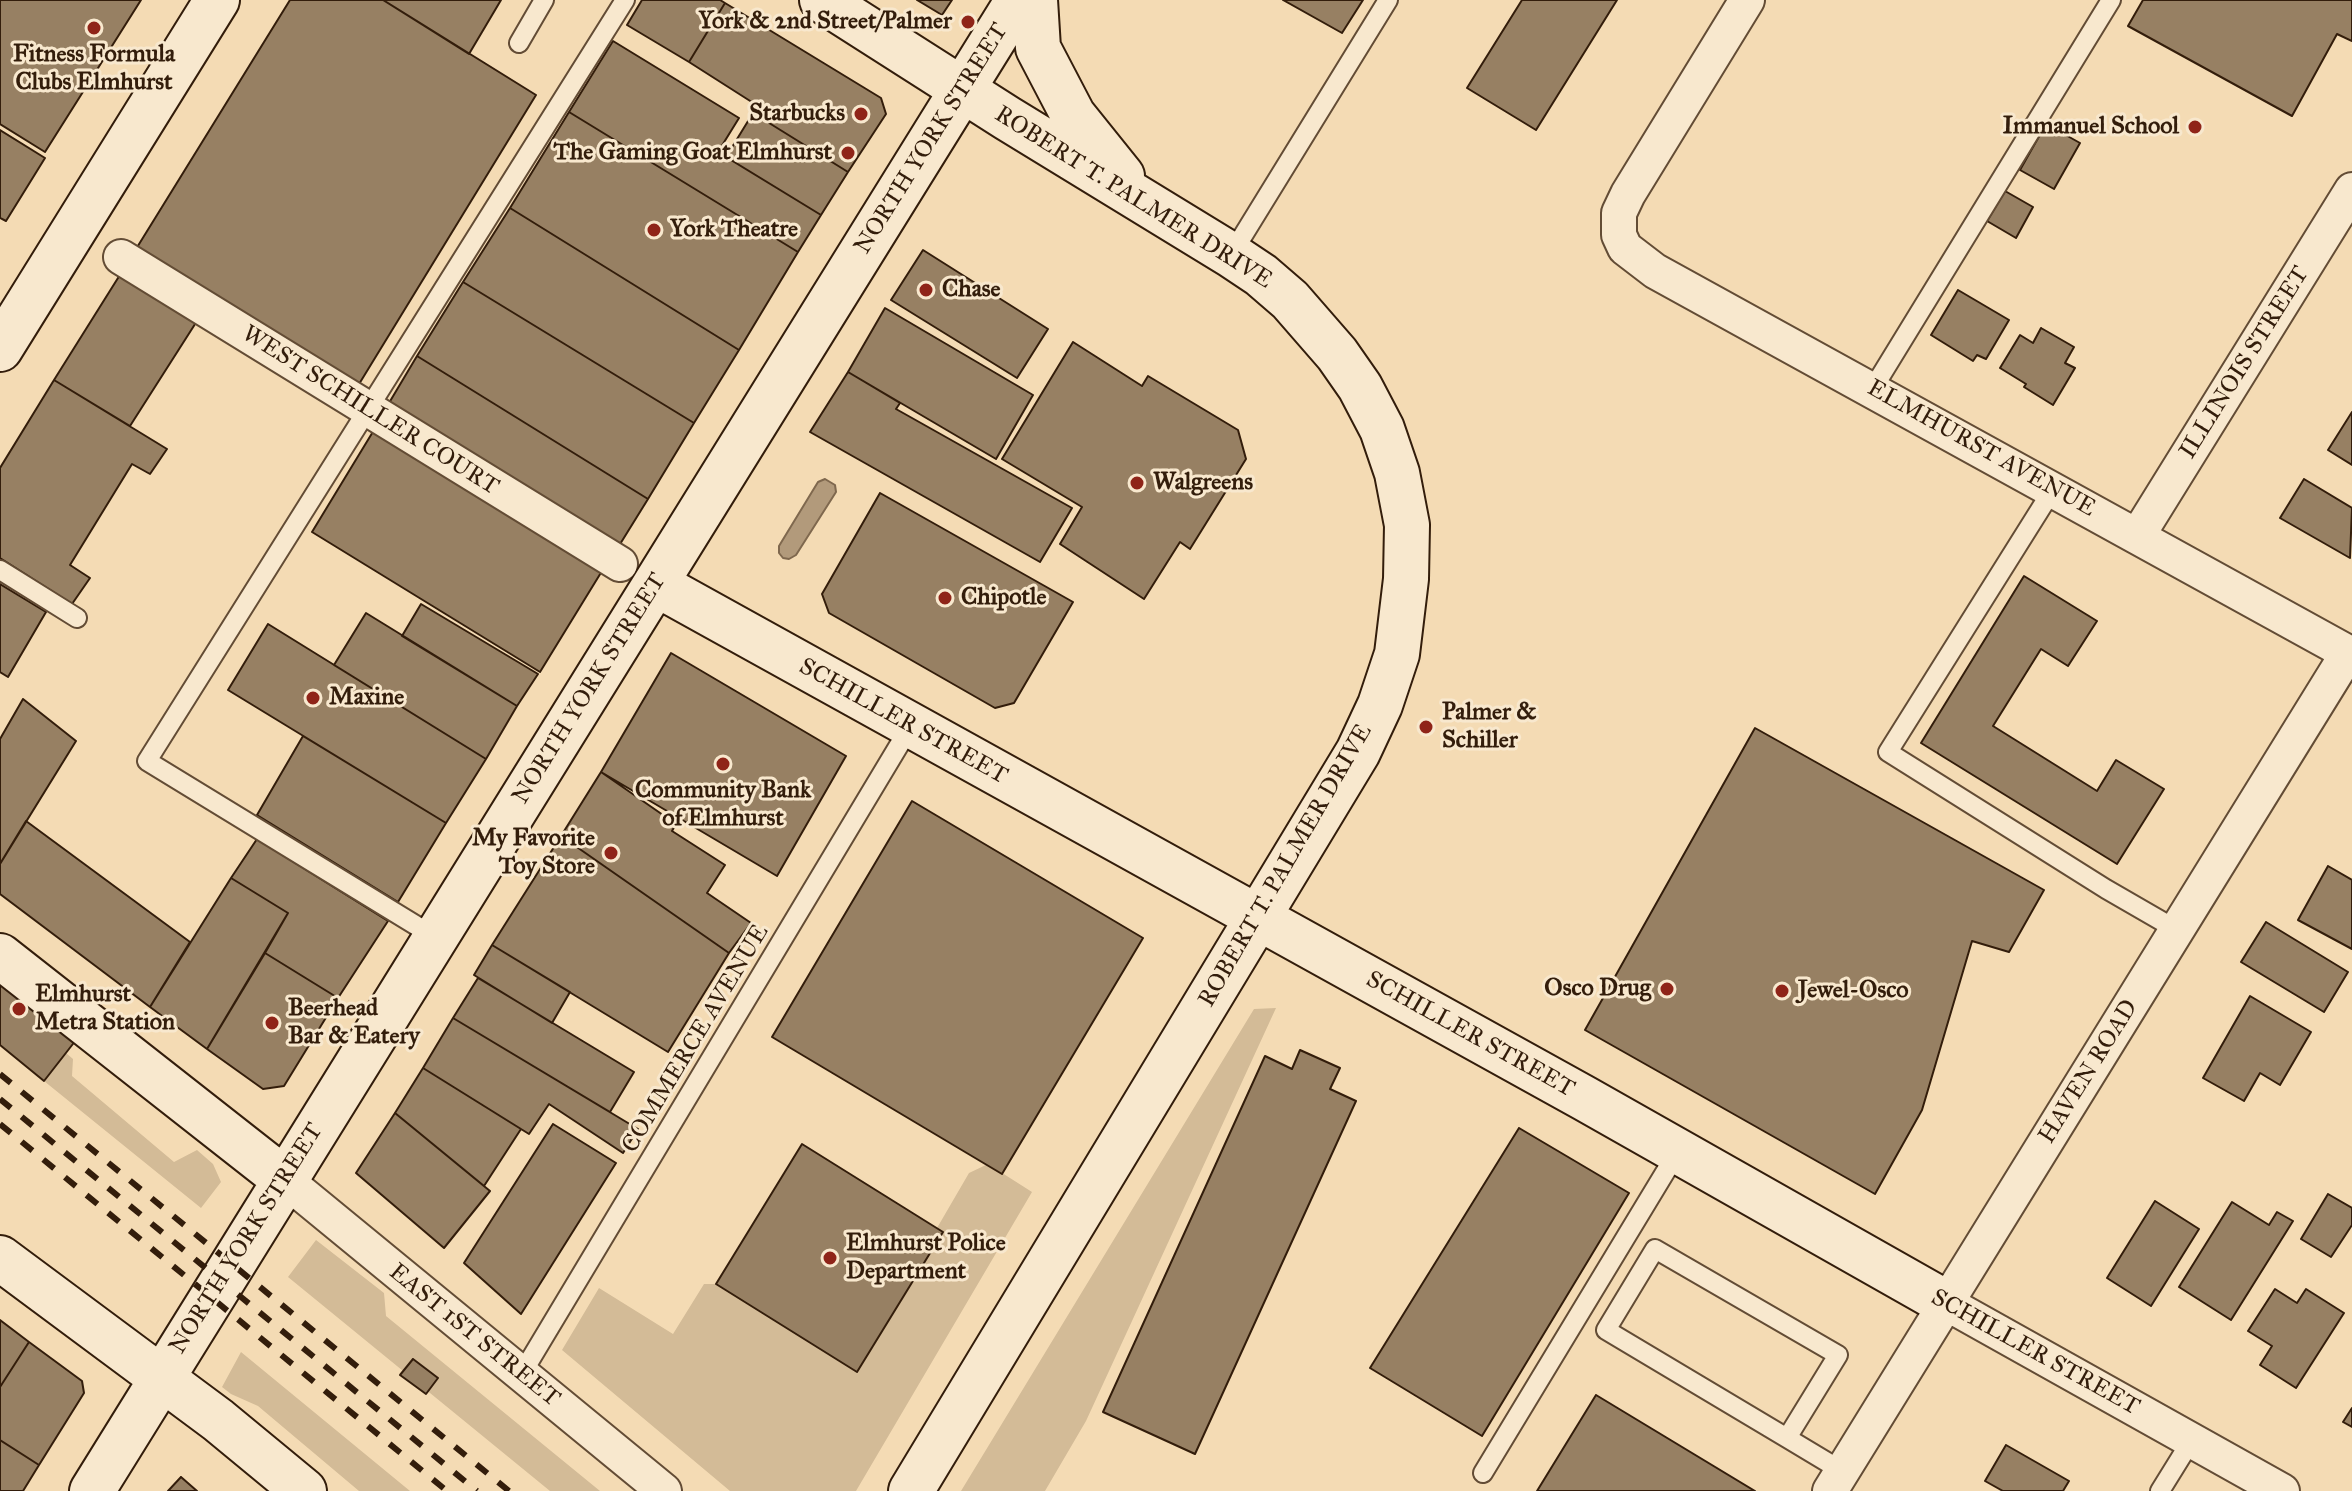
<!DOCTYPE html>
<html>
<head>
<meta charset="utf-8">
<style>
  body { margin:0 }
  canvas { display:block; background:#f4dbb4 }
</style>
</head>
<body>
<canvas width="2352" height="1491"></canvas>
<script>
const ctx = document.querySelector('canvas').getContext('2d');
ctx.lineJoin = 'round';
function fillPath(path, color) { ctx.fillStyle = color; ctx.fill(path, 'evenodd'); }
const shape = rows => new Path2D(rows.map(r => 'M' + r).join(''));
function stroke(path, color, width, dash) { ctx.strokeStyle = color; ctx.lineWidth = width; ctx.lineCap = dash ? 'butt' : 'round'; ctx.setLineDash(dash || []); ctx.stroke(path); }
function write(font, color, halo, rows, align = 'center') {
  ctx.font = font + ' "IM FELL Great Primer",serif'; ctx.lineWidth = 6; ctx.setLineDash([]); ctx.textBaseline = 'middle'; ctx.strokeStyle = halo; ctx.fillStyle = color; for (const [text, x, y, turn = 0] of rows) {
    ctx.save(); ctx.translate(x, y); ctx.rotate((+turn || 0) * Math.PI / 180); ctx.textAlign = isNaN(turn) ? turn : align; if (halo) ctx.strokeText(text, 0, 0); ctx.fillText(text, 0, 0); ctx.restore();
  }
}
const green = shape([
  [1276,1008,1086,1421,1045,1491,961,1491,1254,1009],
  [66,1053,73,1059,72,1076,174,1162,197,1150,213,1164,221,1182,201,1208,44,1081],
  [988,1164,1032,1192,856,1491,730,1491,562,1350,599,1288,673,1334,704,1284,716,1284,857,1372,943,1232,937,1228,969,1173],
  [316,1240,384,1293,386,1316,600,1491,550,1491,288,1277],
  [241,1352,410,1491,359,1491,258,1406,231,1394,222,1387]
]);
const water = shape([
  [825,479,835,485,836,492,796,555,789,559,783,558,779,553,779,546,818,482,825,479]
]);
const building = shape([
  [0,0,141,0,45,152,0,124,0,0],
  [290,0,383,0,536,95,356,389,136,249,290,0],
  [383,0,501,0,469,54,383,0],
  [642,0,720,0,725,3,689,62,627,25,642,0],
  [917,0,952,0,942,15,917,0],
  [1283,0,1363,0,1342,33,1283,0],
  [1522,0,1617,0,1536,130,1467,88,1522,0],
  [2143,0,2352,0,2352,41,2337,34,2292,116,2128,26,2143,0],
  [725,3,881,98,886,114,848,172,753,113,758,106,689,62,725,3],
  [613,41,739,118,718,152,821,215,798,252,569,112,613,41],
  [569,112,798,252,739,350,510,208,569,112],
  [753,113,848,172,821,215,726,157,753,113],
  [2046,124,2080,143,2054,189,2020,170,2046,124],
  [0,130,45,158,6,221,0,218,0,130],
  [2005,191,2033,207,2016,238,1987,221,2005,191],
  [510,208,739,350,694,423,463,282,510,208],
  [923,250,1048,329,1017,378,891,300,923,250],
  [123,270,197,321,130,426,54,380,123,270],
  [463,282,694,423,648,499,417,356,463,282],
  [1958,290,2009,320,1986,359,1977,355,1973,361,1931,335,1958,290],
  [885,308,1033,395,996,459,848,372,885,308],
  [2041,328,2074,347,2065,363,2075,368,2053,405,2024,387,2026,384,2000,368,2020,335,2033,343,2041,328],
  [1073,342,1142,386,1148,376,1238,430,1246,459,1190,549,1180,542,1144,599,1060,544,1082,507,1002,459,1073,342],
  [417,356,648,499,617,549,386,408,417,356],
  [848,372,900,403,896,409,1072,508,1040,562,810,432,848,372],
  [54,380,167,449,150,474,132,464,70,565,90,578,72,604,0,558,0,468,54,380],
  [2352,412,2352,465,2328,450,2352,412],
  [374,430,602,571,540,672,312,532,374,430],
  [2304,479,2352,508,2350,558,2280,518,2304,479],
  [880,493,1073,602,1014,703,995,708,829,613,822,594,880,493],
  [2024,576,2097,621,2068,666,2041,649,1993,726,2097,791,2116,760,2164,789,2117,864,1921,743,2024,576],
  [0,584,46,612,8,677,0,672,0,584],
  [421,604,538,674,517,706,402,636,421,604],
  [366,613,517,706,486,759,334,665,366,613],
  [268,624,486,759,446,823,228,690,268,624],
  [671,653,846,756,777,876,601,772,671,653],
  [23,699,76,741,0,864,0,739,23,699],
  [1755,728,2044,890,2009,952,1972,941,1922,1110,1875,1194,1585,1030,1755,728],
  [303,736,446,823,398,902,257,815,303,736],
  [601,772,676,824,672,831,725,865,707,893,751,923,729,953,561,836,601,772],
  [912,801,1143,938,1002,1174,772,1037,912,801],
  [26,821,190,942,150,1007,0,894,0,864,26,821],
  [561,836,729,953,668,1052,492,945,561,836],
  [257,839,388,921,338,998,265,953,288,913,231,878,257,839],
  [2328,866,2352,880,2352,949,2298,920,2328,866],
  [231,878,288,913,207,1049,150,1007,231,878],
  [2266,922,2348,972,2324,1012,2241,962,2266,922],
  [492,945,570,992,552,1023,474,975,492,945],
  [265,953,338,998,284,1086,263,1089,207,1049,265,953],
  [0,978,76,1040,44,1081,0,1045,0,978],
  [478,978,634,1072,610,1112,453,1018,478,978],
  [2250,996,2311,1032,2280,1085,2260,1073,2244,1101,2203,1078,2250,996],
  [453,1018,638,1129,623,1153,549,1104,529,1134,423,1068,453,1018],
  [1300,1050,1340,1068,1330,1089,1356,1101,1195,1454,1103,1412,1265,1056,1292,1069,1300,1050],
  [423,1068,521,1129,484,1186,395,1113,423,1068],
  [395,1113,490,1191,444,1248,356,1173,395,1113],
  [553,1124,616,1163,521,1314,464,1263,553,1124],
  [1519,1128,1629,1193,1482,1436,1370,1368,1519,1128],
  [802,1144,943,1232,857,1372,716,1284,802,1144],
  [2328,1194,2352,1208,2352,1225,2331,1257,2301,1239,2328,1194],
  [2155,1201,2199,1229,2151,1306,2107,1278,2155,1201],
  [2232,1202,2269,1225,2277,1212,2293,1221,2231,1320,2179,1287,2232,1202],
  [2275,1289,2297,1303,2306,1289,2344,1313,2296,1388,2260,1365,2272,1346,2248,1331,2275,1289],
  [0,1320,29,1342,0,1387,0,1320],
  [29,1342,82,1381,84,1393,39,1465,0,1440,0,1387,29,1342],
  [413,1359,438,1378,426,1394,400,1375,413,1359],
  [1596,1395,1755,1491,1537,1491,1596,1395],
  [2352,1408,2352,1427,2343,1422,2352,1408],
  [0,1440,39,1465,23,1491,0,1491,0,1440],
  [2006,1445,2069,1481,2063,1491,2003,1491,1985,1481,2006,1445],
  [181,1477,197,1491,168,1491,181,1477]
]);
const lane = shape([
  [519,43,544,0],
  [1231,255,1388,0],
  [1872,390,2111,0],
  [2053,489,1888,752,2106,889,2177,930],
  [0,570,77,618],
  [435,937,147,761,625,0],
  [521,1375,910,727],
  [1787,1438,1838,1355,1655,1249,1606,1330,1787,1438,1842,1471],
  [1483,1473,1678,1151],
  [2160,1491,2191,1441]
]);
const street = shape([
  [1747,0,1628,194,1619,213,1619,235,1625,248,1655,271,2352,655],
  [121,257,620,564],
  [2138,535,2352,190],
  [284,1179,664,1491],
  [1946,1303,2282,1491],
  [1830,1491,2348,653]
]);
const secondary = shape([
  [822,0,1007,118,1231,255,1261,275,1290,300,1337,354,1360,387,1382,429,1397,473,1407,525,1406,579,1397,654,1380,705,1358,752,911,1491],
  [1035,0,1038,48,1073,115,1122,176],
  [0,349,217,0],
  [656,584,1584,1098,1946,1303],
  [0,956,284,1179],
  [0,1258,218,1420,304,1491],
  [92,1491,1018,0]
]);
const rail = shape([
  [0,1074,509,1491],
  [0,1099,477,1491],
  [0,1124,447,1491]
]);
const markers = [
  [968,22,8,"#8f2418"],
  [94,28,8,"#8f2418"],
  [861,114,8,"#8f2418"],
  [2195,127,8,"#8f2418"],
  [848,153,8,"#8f2418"],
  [654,230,8,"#8f2418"],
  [926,290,8,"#8f2418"],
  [1137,483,8,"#8f2418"],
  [945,598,8,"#8f2418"],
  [313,698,8,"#8f2418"],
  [1426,727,8,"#8f2418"],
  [723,764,8,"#8f2418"],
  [611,853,8,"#8f2418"],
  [1667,989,8,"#8f2418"],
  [1782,991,8,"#8f2418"],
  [19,1009,8,"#8f2418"],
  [272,1023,8,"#8f2418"],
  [830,1258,8,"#8f2418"]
];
const poiNames = [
  ["York & 2nd Street/Palmer",952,22,"right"],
  ["Fitness Formula",94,55,"center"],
  ["Clubs Elmhurst",94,83,"center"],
  ["Starbucks",845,114,"right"],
  ["Immanuel School",2179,127,"right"],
  ["The Gaming Goat Elmhurst",832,153,"right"],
  ["York Theatre",670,230],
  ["Chase",942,290],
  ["Walgreens",1153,483],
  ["Chipotle",961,598],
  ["Maxine",329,698],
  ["Palmer &",1442,713],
  ["Schiller",1442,741],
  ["Community Bank",723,791,"center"],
  ["of Elmhurst",723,819,"center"],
  ["My Favorite",595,839,"right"],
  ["Toy Store",595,867,"right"],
  ["Osco Drug",1651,989,"right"],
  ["Jewel-Osco",1798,991],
  ["Elmhurst",35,995],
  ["Metra Station",35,1023],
  ["Beerhead",288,1009],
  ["Bar & Eatery",288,1037],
  ["Elmhurst Police",846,1244],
  ["Department",846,1272]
];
const streetNames = [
  ["NORTH YORK STREET",932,139,-58],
  ["ROBERT T. PALMER DRIVE",1133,198,32],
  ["ILLINOIS STREET",2245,363,-58],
  ["WEST SCHILLER COURT",370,411,32],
  ["ELMHURST AVENUE",1981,449,29],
  ["NORTH YORK STREET",590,689,-58],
  ["SCHILLER STREET",903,722,29],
  ["ROBERT T. PALMER DRIVE",1286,866,-60],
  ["SCHILLER STREET",1470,1035,29],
  ["COMMERCE AVENUE",696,1039,-59],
  ["HAVEN ROAD",2089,1072,-58],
  ["NORTH YORK STREET",247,1239,-58],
  ["EAST 1ST STREET",474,1336,39],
  ["SCHILLER STREET",2035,1353,29]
];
fillPath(green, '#d3bb97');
fillPath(water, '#b29a7b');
stroke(water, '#7f684e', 2);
fillPath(building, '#978063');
stroke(building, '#331d0b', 2);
stroke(lane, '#634c35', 22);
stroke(street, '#634c35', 38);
stroke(secondary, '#331d0b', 48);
stroke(lane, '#f8e8ce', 18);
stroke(street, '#f8e8ce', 34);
stroke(secondary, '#f8e8ce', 44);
stroke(rail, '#331d0b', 6, [14, 14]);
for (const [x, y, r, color] of markers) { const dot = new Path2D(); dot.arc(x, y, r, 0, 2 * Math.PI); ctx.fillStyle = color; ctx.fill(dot); stroke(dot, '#f8e8ce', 3); }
write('bold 24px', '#331d0b', '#f8e8ce', poiNames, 'left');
write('24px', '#331d0b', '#f8e8ce', streetNames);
</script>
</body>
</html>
